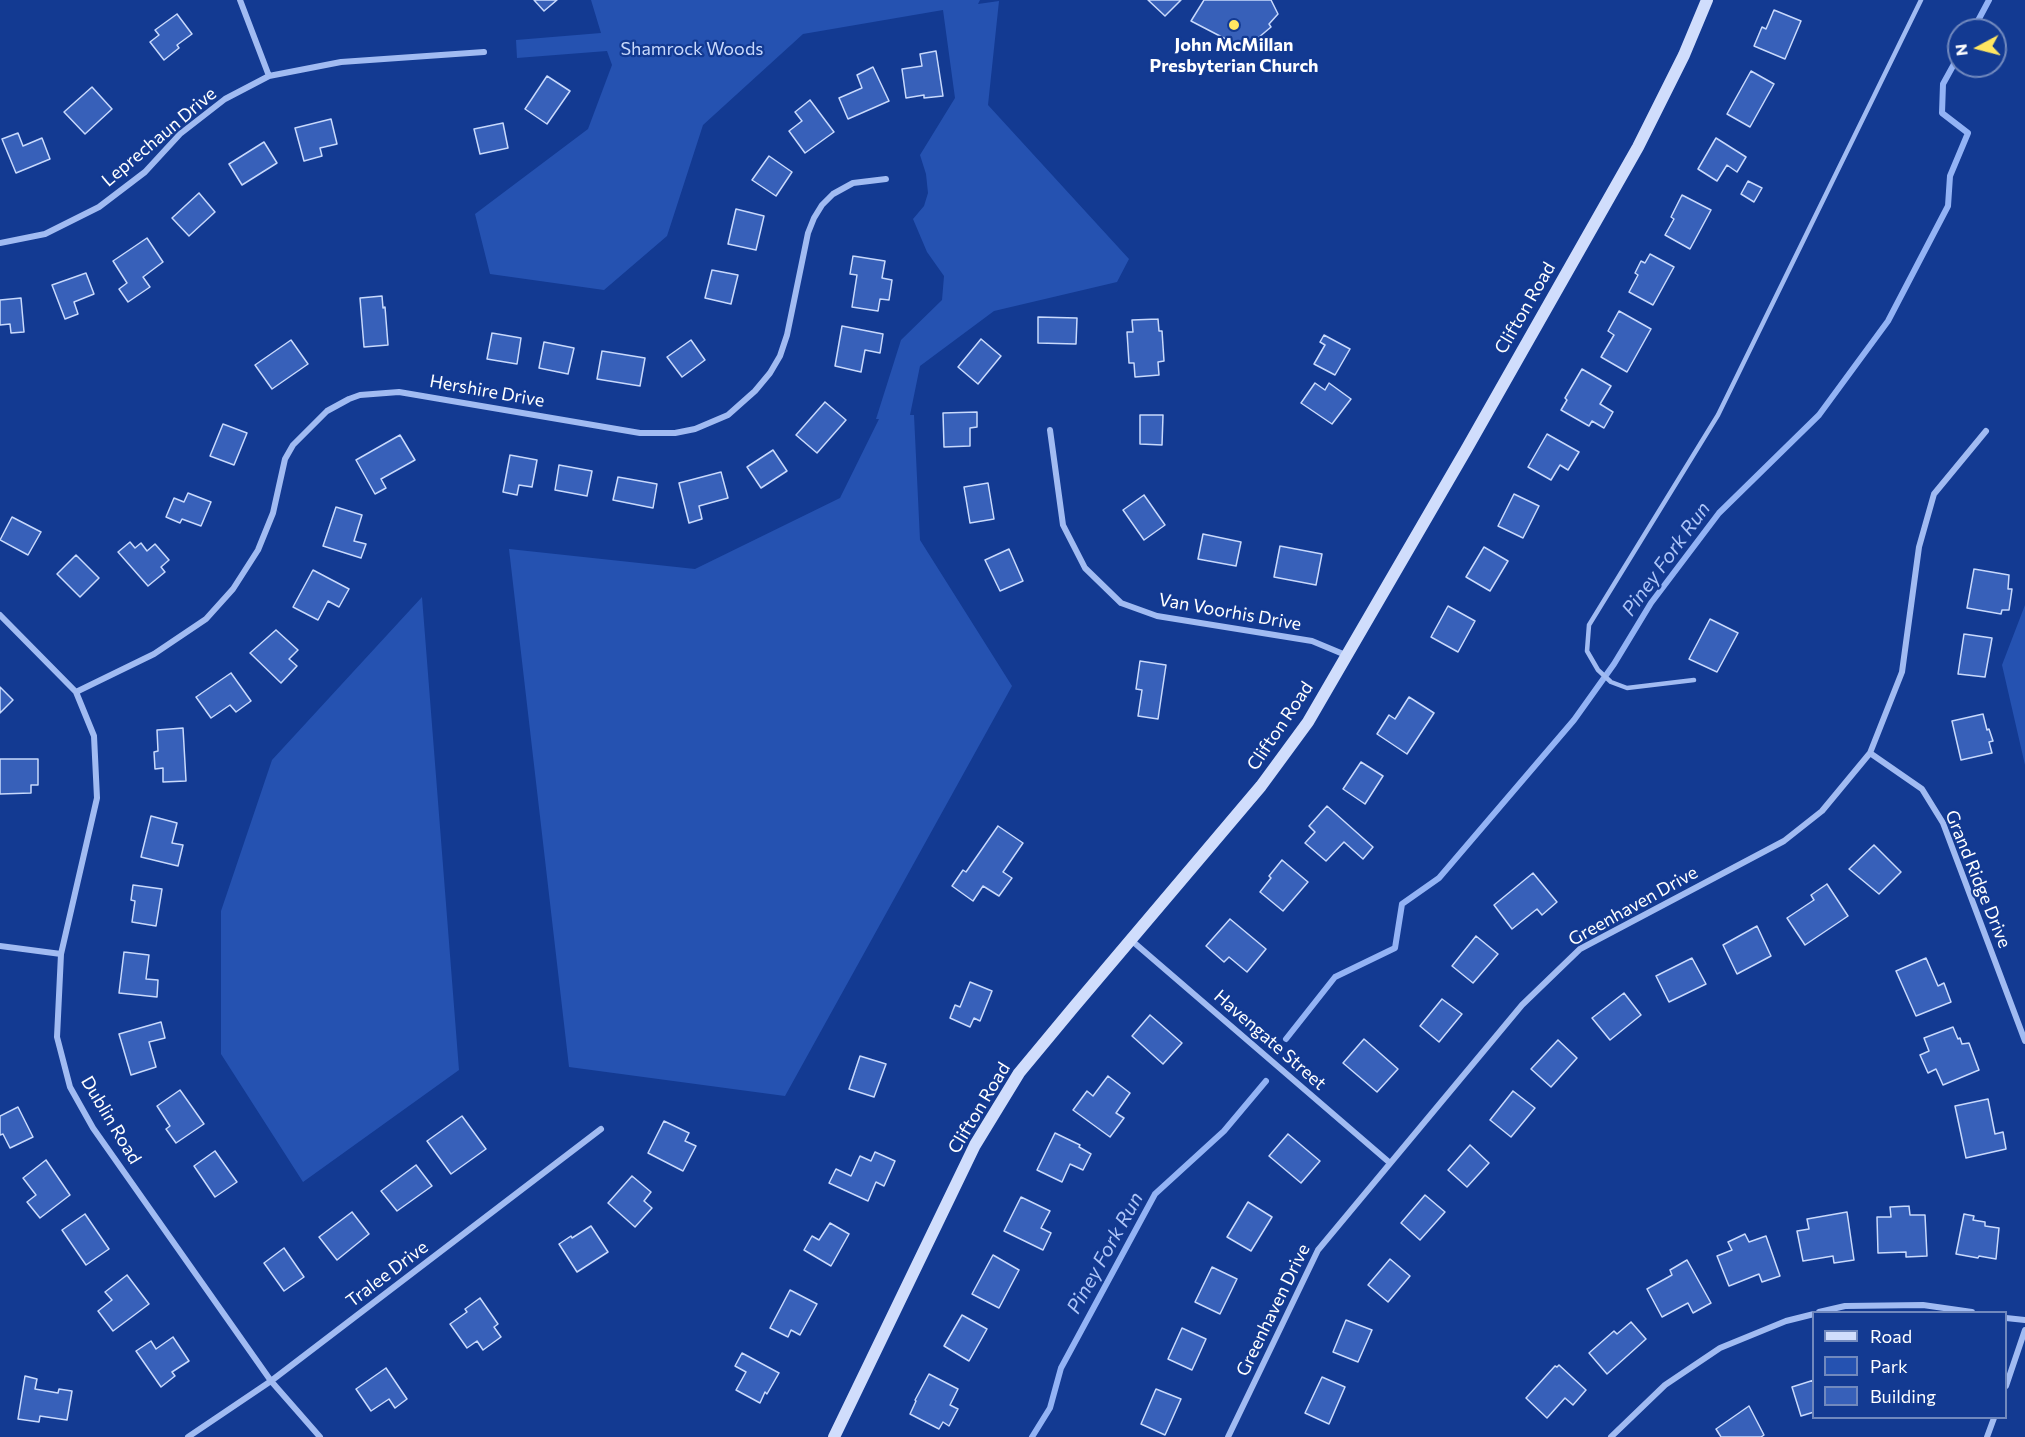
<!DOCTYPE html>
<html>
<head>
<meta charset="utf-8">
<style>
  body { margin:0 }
  #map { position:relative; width:2025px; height:1437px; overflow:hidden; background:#133a92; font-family:Commissioner,sans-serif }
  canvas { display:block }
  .legend { position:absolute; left:1812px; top:1311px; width:195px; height:108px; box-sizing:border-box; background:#133a92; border:2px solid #7189be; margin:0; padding:8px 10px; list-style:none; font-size:18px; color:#fff }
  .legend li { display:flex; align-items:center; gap:12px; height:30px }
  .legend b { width:30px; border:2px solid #7189be }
  .north { position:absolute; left:1947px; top:18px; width:60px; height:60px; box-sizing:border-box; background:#133a92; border:2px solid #7189be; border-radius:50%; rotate:263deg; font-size:16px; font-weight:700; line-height:24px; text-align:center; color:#fff }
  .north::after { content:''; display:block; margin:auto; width:21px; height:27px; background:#ffe661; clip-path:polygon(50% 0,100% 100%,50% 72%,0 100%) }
</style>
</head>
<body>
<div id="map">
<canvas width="2025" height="1437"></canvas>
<ul class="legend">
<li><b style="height:8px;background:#d0ddfc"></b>Road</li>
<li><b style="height:16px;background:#2552b1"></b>Park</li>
<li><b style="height:16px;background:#3760b9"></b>Building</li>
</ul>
<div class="north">N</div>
</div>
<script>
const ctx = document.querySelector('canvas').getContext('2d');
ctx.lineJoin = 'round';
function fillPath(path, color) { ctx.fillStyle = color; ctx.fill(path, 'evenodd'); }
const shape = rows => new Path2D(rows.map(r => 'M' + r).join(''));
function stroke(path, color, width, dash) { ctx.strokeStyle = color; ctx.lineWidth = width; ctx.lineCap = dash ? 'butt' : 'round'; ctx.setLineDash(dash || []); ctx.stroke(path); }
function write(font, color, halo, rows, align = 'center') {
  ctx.font = font + ' Commissioner,sans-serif'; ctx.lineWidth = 4.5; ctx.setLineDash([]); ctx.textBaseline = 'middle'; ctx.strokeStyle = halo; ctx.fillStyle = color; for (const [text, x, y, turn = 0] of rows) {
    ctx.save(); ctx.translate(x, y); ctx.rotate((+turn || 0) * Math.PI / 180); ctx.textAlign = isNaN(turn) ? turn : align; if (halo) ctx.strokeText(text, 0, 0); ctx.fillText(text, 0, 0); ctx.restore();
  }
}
const green = shape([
  [591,0,980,0,978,4,999,1,988,105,1129,259,1117,282,994,311,920,366,910,415,914,415,920,540,1012,686,785,1096,569,1067,509,549,695,569,840,498,879,419,876,419,901,340,942,300,944,276,927,252,913,219,924,206,928,193,926,174,920,155,955,98,943,10,803,34,703,125,667,236,604,290,490,274,475,214,588,129,612,65,607,51,517,58,516,40,601,33],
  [422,597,459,1070,303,1182,221,1054,221,911,272,760],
  [2025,605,2025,765,2002,665]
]);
const stream = shape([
  [1973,30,1989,0],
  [1286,1039,1335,977,1395,948,1402,904,1439,878,1574,720,1614,664,1651,603,1719,513,1819,415,1888,321,1948,206,1950,176,1968,133,1942,113,1943,84,1959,55],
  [1032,1437,1050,1408,1061,1368,1155,1194,1224,1131,1266,1081]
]);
const building = shape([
  [534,0,557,0,544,11,534,0],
  [1148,0,1181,0,1165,16,1148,0],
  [1204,0,1271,0,1278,14,1269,24,1271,27,1245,49,1191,21,1204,0],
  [1774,10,1801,21,1785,59,1754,46,1762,27,1766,29,1774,10],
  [177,14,192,34,177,45,179,48,164,60,150,42,159,35,155,30,177,14],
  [936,51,943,96,924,98,924,95,906,98,902,69,922,66,920,54,936,51],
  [873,67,889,101,848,119,839,98,862,88,857,75,873,67],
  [1751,71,1774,84,1750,127,1727,114,1751,71],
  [547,76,570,91,547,124,525,109,547,76],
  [92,87,112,109,85,134,64,112,92,87],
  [810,100,834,132,805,153,789,131,802,121,795,112,810,100],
  [331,119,337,144,320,148,322,156,304,161,295,128,331,119],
  [503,123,508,148,480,154,474,129,503,123],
  [18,133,23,146,42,138,50,159,16,173,2,139,18,133],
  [1716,138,1746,157,1737,172,1727,165,1717,181,1698,169,1716,138],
  [264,142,277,163,242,185,229,164,264,142],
  [769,156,792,172,776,196,752,180,769,156],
  [1748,181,1762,188,1754,202,1741,194,1748,181],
  [199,193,215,212,189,236,172,218,199,193],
  [1682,195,1711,210,1690,249,1665,235,1674,219,1671,217,1682,195],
  [736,209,764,216,756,250,728,244,736,209],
  [147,238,163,262,143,277,150,287,128,302,119,289,127,283,113,261,147,238],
  [1650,254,1674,267,1653,305,1629,292,1638,275,1635,273,1641,261,1645,263,1650,254],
  [853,256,885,261,882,278,892,280,889,300,880,299,878,311,852,307,857,275,850,274,853,256],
  [712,270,738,275,731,304,705,298,712,270],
  [86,273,94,294,74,302,78,314,65,319,52,285,86,273],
  [382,296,383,308,385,307,388,345,364,347,360,298,382,296],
  [21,298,24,332,11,333,10,324,0,325,0,300,21,298],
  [1619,311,1651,329,1627,372,1601,357,1614,335,1608,331,1619,311],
  [1038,317,1077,318,1076,344,1038,343,1038,317],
  [1158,319,1159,331,1162,331,1164,361,1158,362,1159,375,1135,377,1134,363,1129,363,1127,332,1133,332,1132,320,1158,319],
  [842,326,883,334,880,353,865,350,861,372,835,366,842,326],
  [492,333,521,338,517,364,487,359,492,333],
  [1324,335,1350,349,1335,375,1314,364,1325,345,1320,342,1324,335],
  [981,339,1001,356,978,384,958,367,981,339],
  [291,340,308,364,272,389,255,365,291,340],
  [691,340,705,360,682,377,667,357,691,340],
  [544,342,574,348,568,374,539,368,544,342],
  [602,351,645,358,640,386,597,379,602,351],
  [1582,369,1611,386,1600,404,1613,412,1604,428,1592,421,1589,426,1561,410,1567,400,1565,398,1582,369],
  [1315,383,1325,390,1329,383,1351,399,1332,424,1301,403,1315,383],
  [825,402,846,420,817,453,796,435,825,402],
  [977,412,977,427,970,428,970,446,944,447,943,413,977,412],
  [1140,415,1163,415,1162,445,1140,444,1140,415],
  [223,424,247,433,234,465,210,456,223,424],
  [1547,434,1579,452,1568,470,1560,465,1551,480,1528,467,1547,434],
  [400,435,415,460,381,479,386,488,375,494,356,460,400,435],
  [773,450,787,471,761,488,747,467,773,450],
  [510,455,537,460,532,487,519,485,517,495,503,492,510,455],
  [559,465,592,471,587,496,555,490,559,465],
  [721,472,728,498,699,506,702,519,689,523,679,483,721,472],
  [618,477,657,484,653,508,613,500,618,477],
  [988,483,994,519,970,523,964,487,988,483],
  [188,493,211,502,201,526,182,519,180,523,166,517,174,498,184,502,188,493],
  [1514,494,1539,506,1523,538,1498,526,1514,494],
  [1144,495,1165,525,1144,540,1123,510,1144,495],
  [336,507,362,515,354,541,366,544,361,558,323,546,336,507],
  [12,517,41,532,28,555,0,540,12,517],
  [1203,534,1241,542,1236,566,1198,559,1203,534],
  [130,542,135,548,141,543,147,551,155,544,169,560,161,567,165,572,148,586,118,552,130,542],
  [1280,546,1322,554,1316,585,1274,577,1280,546],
  [1484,547,1508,561,1490,591,1466,577,1484,547],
  [1009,549,1023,581,1000,591,985,560,1009,549],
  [76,555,99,578,80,597,57,574,76,555],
  [1974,569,2009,575,2008,589,2012,589,2009,610,2002,610,2001,614,1967,608,1974,569],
  [313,570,349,589,339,607,328,601,318,620,293,607,313,570],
  [1448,606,1475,621,1458,652,1431,637,1448,606],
  [1710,619,1738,633,1717,672,1689,659,1710,619],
  [276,630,298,650,289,659,297,666,281,683,250,653,276,630],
  [1964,634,1992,638,1985,677,1958,674,1964,634],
  [1140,661,1166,665,1158,719,1138,716,1142,690,1136,689,1140,661],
  [231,673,251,701,236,712,230,705,211,718,196,697,231,673],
  [0,687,13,700,0,713,0,687],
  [1409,697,1434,713,1407,754,1377,734,1389,715,1395,719,1409,697],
  [1983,714,1987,730,1989,729,1993,741,1989,742,1992,753,1961,760,1952,721,1983,714],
  [183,728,186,781,163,782,163,768,155,769,154,752,158,751,157,730,183,728],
  [0,759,38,759,38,785,31,785,31,793,0,794,0,759],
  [1361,762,1383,776,1365,804,1343,789,1361,762],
  [1327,806,1373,847,1363,859,1344,842,1326,861,1305,843,1315,832,1309,826,1327,806],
  [151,816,177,823,172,843,183,845,178,866,141,857,151,816],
  [998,826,1023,843,1003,872,1012,878,999,896,983,886,973,901,952,886,963,870,966,872,998,826],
  [1874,845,1901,872,1879,894,1849,869,1874,845],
  [1282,860,1308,882,1283,911,1260,892,1271,878,1269,876,1282,860],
  [1533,873,1557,902,1542,915,1537,909,1512,929,1494,905,1533,873],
  [1827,884,1848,916,1805,945,1787,918,1814,900,1811,895,1827,884],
  [133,885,162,889,156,926,132,922,135,901,131,900,133,885],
  [1230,919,1266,949,1247,972,1229,957,1224,962,1206,946,1230,919],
  [1757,926,1771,956,1737,974,1723,945,1757,926],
  [1476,936,1498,954,1473,983,1452,966,1476,936],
  [124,952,149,955,146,979,158,980,157,997,119,993,124,952],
  [1692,958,1706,984,1669,1002,1656,976,1692,958],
  [1926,958,1938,986,1944,983,1951,1002,1916,1016,1896,971,1926,958],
  [970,982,992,991,980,1021,974,1018,970,1027,950,1018,955,1005,960,1007,970,982],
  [1624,993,1641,1015,1610,1040,1592,1018,1624,993],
  [1442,999,1462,1014,1439,1042,1420,1026,1442,999],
  [1150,1015,1182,1043,1163,1064,1132,1036,1150,1015],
  [161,1022,165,1038,149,1042,156,1067,131,1075,119,1034,161,1022],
  [1953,1027,1958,1039,1960,1038,1962,1044,1969,1043,1979,1070,1943,1085,1936,1069,1928,1073,1920,1055,1929,1051,1924,1038,1953,1027],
  [1364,1039,1398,1069,1377,1092,1343,1063,1364,1039],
  [1558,1040,1577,1058,1551,1087,1531,1069,1558,1040],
  [860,1056,886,1064,874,1097,849,1089,860,1056],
  [1108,1076,1130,1093,1116,1113,1124,1118,1110,1137,1073,1110,1087,1091,1093,1096,1108,1076],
  [180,1090,204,1124,176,1143,166,1129,170,1126,157,1106,180,1090],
  [1513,1091,1535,1108,1511,1137,1490,1120,1513,1091],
  [1988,1099,1995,1134,2003,1132,2006,1149,1966,1158,1955,1106,1988,1099],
  [18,1107,33,1137,10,1148,3,1134,0,1135,0,1116,18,1107],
  [462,1116,486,1149,451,1174,427,1141,462,1116],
  [664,1121,689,1133,685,1141,696,1146,683,1171,648,1153,664,1121],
  [1055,1133,1080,1145,1079,1147,1091,1154,1083,1170,1070,1164,1062,1182,1037,1170,1055,1133],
  [1288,1134,1320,1161,1301,1183,1269,1156,1288,1134],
  [1470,1145,1489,1163,1467,1187,1448,1170,1470,1145],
  [215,1151,237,1182,215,1197,194,1166,215,1151],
  [875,1152,895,1161,884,1186,876,1182,868,1201,829,1183,836,1169,851,1176,860,1156,871,1161,875,1152],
  [46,1160,70,1195,40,1218,27,1202,36,1195,23,1178,46,1160],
  [416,1165,432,1186,397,1211,381,1191,416,1165],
  [632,1176,651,1192,644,1201,652,1208,635,1227,608,1203,632,1176],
  [1425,1195,1445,1212,1420,1240,1401,1223,1425,1195],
  [1021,1197,1050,1211,1041,1228,1051,1233,1043,1250,1004,1231,1021,1197],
  [1248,1202,1272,1217,1251,1251,1227,1237,1248,1202],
  [1909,1206,1910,1215,1925,1215,1927,1256,1906,1257,1906,1252,1878,1253,1877,1217,1891,1217,1890,1207,1909,1206],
  [352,1212,369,1234,337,1260,319,1237,352,1212],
  [1847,1212,1854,1260,1834,1263,1833,1256,1803,1261,1797,1231,1809,1229,1807,1219,1847,1212],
  [85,1214,109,1249,86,1265,62,1230,85,1214],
  [1964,1214,1974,1216,1973,1220,1985,1222,1985,1226,1999,1228,1996,1259,1979,1256,1978,1258,1956,1254,1964,1214],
  [830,1223,849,1234,831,1266,804,1250,812,1236,819,1240,830,1223],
  [591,1226,608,1252,577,1272,559,1244,571,1236,572,1238,591,1226],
  [1745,1234,1749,1242,1766,1236,1780,1276,1762,1282,1759,1274,1729,1286,1717,1256,1732,1250,1728,1242,1745,1234],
  [284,1248,304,1277,284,1291,264,1263,284,1248],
  [993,1255,1019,1270,999,1308,972,1294,993,1255],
  [1390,1259,1410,1276,1388,1302,1368,1285,1390,1259],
  [1687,1260,1711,1303,1693,1313,1688,1303,1662,1317,1647,1289,1672,1275,1670,1270,1687,1260],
  [1212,1267,1237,1279,1220,1314,1195,1302,1212,1267],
  [127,1275,149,1304,113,1331,98,1311,112,1300,105,1292,127,1275],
  [790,1290,817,1304,800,1335,791,1330,788,1337,770,1328,790,1290],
  [480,1298,498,1324,494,1327,501,1337,483,1350,477,1341,467,1348,450,1324,467,1312,465,1309,480,1298],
  [962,1315,987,1329,969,1361,944,1346,962,1315],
  [1346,1320,1372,1330,1358,1362,1333,1352,1346,1320],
  [1631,1322,1646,1339,1607,1374,1589,1353,1614,1331,1617,1334,1631,1322],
  [1182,1328,1206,1339,1192,1370,1168,1359,1182,1328],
  [173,1337,189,1361,172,1372,175,1376,161,1387,136,1351,151,1341,156,1349,173,1337],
  [742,1353,779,1373,767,1394,765,1392,760,1403,736,1390,746,1372,735,1366,742,1353],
  [1559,1365,1586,1390,1573,1405,1565,1398,1547,1418,1526,1398,1555,1366,1557,1367,1559,1365],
  [386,1368,407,1399,395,1408,389,1399,371,1411,356,1389,386,1368],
  [929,1374,958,1389,950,1405,958,1409,949,1426,943,1422,939,1429,910,1414,916,1401,915,1400,929,1374],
  [25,1376,37,1379,35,1389,58,1393,59,1389,72,1391,67,1420,40,1416,39,1422,18,1419,25,1376],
  [1322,1377,1345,1387,1329,1424,1305,1413,1322,1377],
  [1814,1380,1814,1412,1801,1416,1792,1387,1814,1380],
  [1156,1389,1181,1399,1165,1435,1141,1424,1156,1389],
  [1749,1406,1764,1435,1761,1437,1721,1437,1716,1429,1749,1406]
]);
const lane = shape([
  [1694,680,1627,688,1611,682,1598,670,1587,651,1589,625,1718,415,1921,0]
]);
const street = shape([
  [240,0,269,76],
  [0,243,45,234,99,207,145,172,180,134,225,99,269,76,341,62,484,52],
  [1050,430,1063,525,1085,568,1121,603,1157,616,1312,641,1348,656],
  [0,615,76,692,94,736,97,798,61,954,57,1037,70,1087,93,1128,271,1381,320,1437],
  [76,692,154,654,206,619,233,589,258,550,273,513,285,459,293,445,327,411,349,399,360,395,399,392,640,433,675,433,695,429,728,415,755,391,770,373,780,356,787,335,808,233,814,218,822,205,833,194,853,183,886,179],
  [1870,753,1922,789,1943,823,2025,1041],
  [1131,940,1390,1163],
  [0,946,61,954],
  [1819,1312,1845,1306,1923,1305,1972,1312],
  [2006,1318,2025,1320],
  [2006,1386,2025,1330],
  [188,1437,271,1381,601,1129],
  [1228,1437,1318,1250,1522,1005,1580,949,1784,841,1822,811,1870,753,1902,672,1919,547,1934,494,1986,431],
  [1611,1437,1665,1385,1720,1348,1786,1321,1814,1314],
  [1987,1437,1994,1418]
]);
const secondary = shape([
  [834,1437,975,1145,1019,1073,1073,1008,1261,786,1308,722,1466,450,1638,147,1684,55,1707,0]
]);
const markers = [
  [1234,25,6,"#ffe661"]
];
const poiNames = [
  ["John McMillan",1234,45],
  ["Presbyterian Church",1234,66]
];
const parkNames = [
  ["Shamrock Woods",692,49]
];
const streetNames = [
  ["Leprechaun Drive",159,137,-40],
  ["Clifton Road",1525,308,-60],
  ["Hershire Drive",487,391,10],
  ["Van Voorhis Drive",1230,612,10],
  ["Clifton Road",1280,726,-56],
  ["Grand Ridge Drive",1978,879,68],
  ["Greenhaven Drive",1633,906,-29],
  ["Havengate Street",1270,1040,41],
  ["Clifton Road",979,1108,-59],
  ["Dublin Road",111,1120,59],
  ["Tralee Drive",387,1274,-37],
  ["Greenhaven Drive",1273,1310,-64]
];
const waterNames = [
  ["Piney Fork Run",1666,559,-54],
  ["Piney Fork Run",1105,1253,-61]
];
fillPath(green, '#2552b1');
stroke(stream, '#93b3f5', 6);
fillPath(building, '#3760b9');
stroke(building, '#c8d9fc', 1.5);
stroke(lane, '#a1bbf2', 4.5);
stroke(street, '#a1bbf2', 6);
stroke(secondary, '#d0ddfc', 12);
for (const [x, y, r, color] of markers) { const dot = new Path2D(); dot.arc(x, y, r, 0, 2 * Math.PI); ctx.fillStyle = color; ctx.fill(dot); stroke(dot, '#133a92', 2); }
write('bold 18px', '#fff', '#133a92', poiNames);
write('18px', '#c8d9fc', '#133a92', parkNames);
write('18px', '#fff', '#133a92', streetNames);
write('italic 20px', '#adc5f9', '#133a92', waterNames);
</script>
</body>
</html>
